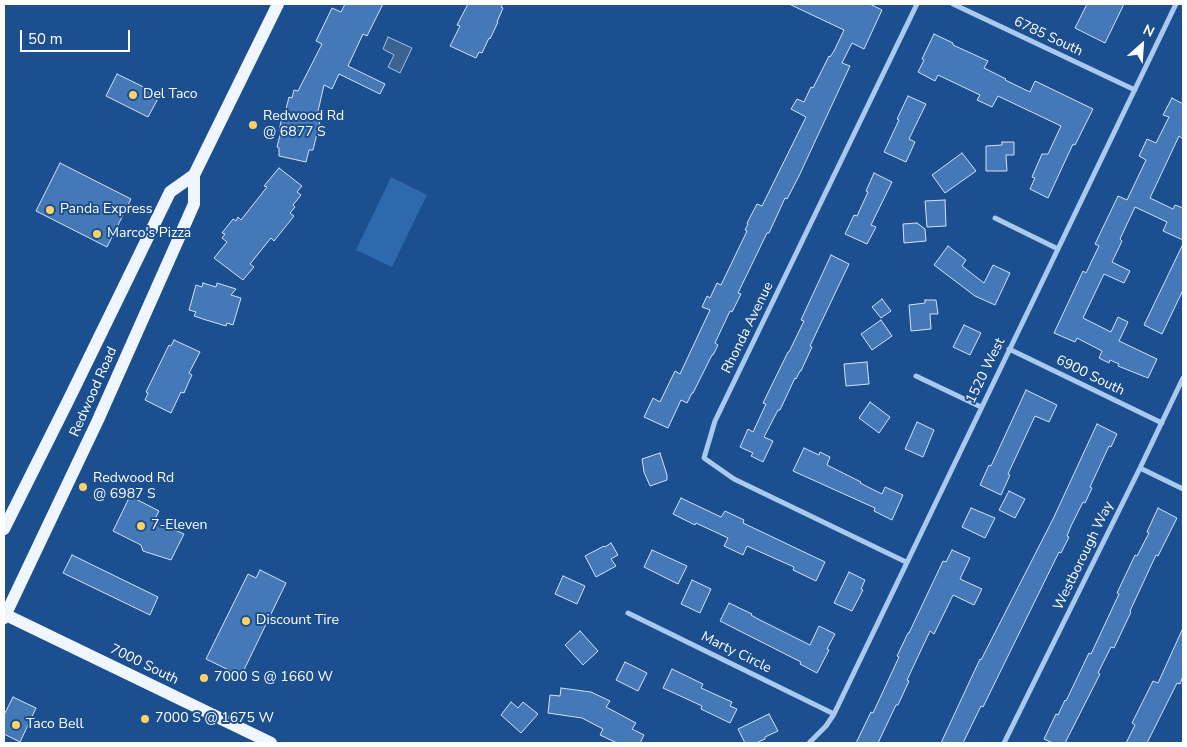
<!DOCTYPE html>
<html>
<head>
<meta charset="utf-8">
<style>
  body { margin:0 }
  #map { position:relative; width:1187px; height:747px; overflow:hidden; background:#1b4f8f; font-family:"Nunito Sans",sans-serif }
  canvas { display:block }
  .frame { position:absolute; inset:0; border:5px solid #fff; pointer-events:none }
  .north { position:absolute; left:1117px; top:20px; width:50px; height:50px; -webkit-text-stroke:4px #1b4f8f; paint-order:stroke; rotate:26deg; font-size:14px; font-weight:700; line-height:20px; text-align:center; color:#fff }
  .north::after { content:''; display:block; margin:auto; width:18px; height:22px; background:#fff; clip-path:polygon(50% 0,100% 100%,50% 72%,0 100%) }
  .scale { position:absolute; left:20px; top:30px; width:110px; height:22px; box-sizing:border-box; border:2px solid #fff; border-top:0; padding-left:6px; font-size:15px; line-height:18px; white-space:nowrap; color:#fff; -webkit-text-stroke:4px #1b4f8f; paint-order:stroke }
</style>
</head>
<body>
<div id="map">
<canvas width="1187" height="747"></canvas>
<div class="frame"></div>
<div class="north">N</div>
<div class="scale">50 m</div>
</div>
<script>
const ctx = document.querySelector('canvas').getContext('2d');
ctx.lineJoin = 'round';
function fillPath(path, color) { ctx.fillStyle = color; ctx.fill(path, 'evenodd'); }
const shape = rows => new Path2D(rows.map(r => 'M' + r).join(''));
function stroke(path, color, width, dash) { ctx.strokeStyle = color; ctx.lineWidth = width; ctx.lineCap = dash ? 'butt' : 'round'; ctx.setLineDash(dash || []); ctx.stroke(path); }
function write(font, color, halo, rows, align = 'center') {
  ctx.font = font + ' "Nunito Sans",sans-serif'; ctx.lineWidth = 4; ctx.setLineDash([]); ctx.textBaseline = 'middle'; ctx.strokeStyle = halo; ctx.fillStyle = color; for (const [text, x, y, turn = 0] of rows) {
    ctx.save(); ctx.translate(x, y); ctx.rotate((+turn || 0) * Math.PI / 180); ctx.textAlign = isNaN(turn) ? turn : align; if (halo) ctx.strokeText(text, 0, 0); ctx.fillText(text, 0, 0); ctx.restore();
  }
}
const green = shape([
  [391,177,427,195,392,267,356,250]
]);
const water = shape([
  [388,37,412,48,400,73,388,67,394,55,383,49,388,37]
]);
const building = shape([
  [345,4,383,4,367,36,363,34,348,66,385,84,380,94,339,74,332,89,324,85,316,120,320,121,313,150,309,150,306,162,279,156,279,148,277,147,281,131,279,131,283,112,285,113,289,97,292,98,294,90,298,91,322,44,316,41,332,8,341,12,345,4],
  [468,4,503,4,501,7,503,8,497,22,498,22,490,39,489,38,482,53,479,52,476,58,450,46,460,26,457,25,468,4],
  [789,4,870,4,882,10,864,49,852,43,842,63,850,66,799,176,787,199,785,198,769,233,767,233,738,293,741,294,732,312,730,311,715,343,718,345,713,355,712,355,693,393,692,393,687,403,681,400,668,428,644,417,653,398,660,402,675,371,680,374,710,310,702,307,707,296,710,298,717,283,721,285,747,231,745,230,748,224,747,223,757,204,762,206,806,117,791,109,797,99,804,102,811,87,813,88,829,56,830,57,834,51,844,30,789,4],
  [1087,4,1124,4,1105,43,1075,28,1087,4],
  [934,34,953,43,953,45,988,61,984,68,1006,79,1005,80,1030,92,1035,81,1093,109,1075,145,1073,144,1048,198,1030,189,1035,178,1032,177,1042,154,1048,154,1061,126,998,96,992,107,977,100,980,95,938,75,935,81,918,72,924,60,922,59,934,34],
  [117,74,160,95,148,117,106,96,117,74],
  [908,96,926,104,909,139,915,142,906,162,884,152,899,120,897,119,908,96],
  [1172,98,1183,104,1183,139,1179,136,1150,198,1173,209,1175,205,1183,208,1183,240,1163,231,1167,222,1135,207,1120,239,1122,241,1112,262,1130,271,1124,283,1104,274,1083,318,1111,332,1118,317,1128,322,1119,341,1157,359,1148,378,1118,366,1119,364,1110,360,1109,363,1099,358,1102,351,1077,338,1075,342,1054,333,1083,271,1086,273,1099,246,1095,244,1118,196,1127,200,1146,160,1139,156,1147,139,1156,143,1169,117,1163,115,1172,98],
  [1002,142,1014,142,1014,155,1006,155,1007,171,986,171,986,146,1002,145,1002,142],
  [962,153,976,171,945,193,932,175,962,153],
  [60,163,131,199,107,247,36,211,60,163],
  [279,168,302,186,297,192,301,195,293,205,295,207,290,213,294,216,274,241,271,238,250,264,254,267,243,280,214,258,227,242,222,238,225,234,222,233,233,219,236,221,238,217,241,220,267,187,264,186,279,168],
  [874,173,892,182,871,225,876,227,867,244,845,234,854,215,857,216,868,192,866,191,874,173],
  [945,200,946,226,927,227,925,201,945,200],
  [917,223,925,229,926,241,904,243,903,224,917,223],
  [1183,244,1183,290,1162,334,1144,325,1183,244],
  [948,246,966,260,962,266,984,283,993,265,1010,273,995,305,975,296,934,265,948,246],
  [831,255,849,264,810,346,812,347,801,371,800,371,796,379,795,378,780,410,778,410,764,437,773,441,763,462,751,456,753,453,740,447,748,429,753,432,766,404,763,403,788,352,789,352,804,321,801,320,831,255],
  [203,283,216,287,217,283,236,289,231,295,241,298,233,325,227,323,226,326,206,320,194,316,196,312,189,310,196,285,202,287,203,283],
  [882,299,891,311,881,318,872,307,882,299],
  [925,300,936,300,938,314,930,314,931,329,911,331,909,305,925,303,925,300],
  [881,320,892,336,872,350,861,334,881,320],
  [964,325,981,333,970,355,953,347,964,325],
  [174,340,200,352,189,373,192,375,190,379,184,393,181,392,171,413,145,400,148,393,146,392,169,345,171,346,174,340],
  [867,362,869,384,846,386,844,364,867,362],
  [1026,390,1057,405,1049,422,1035,416,1008,474,1010,475,1001,495,980,485,989,465,991,466,1026,390],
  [870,402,890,417,879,433,859,418,870,402],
  [917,422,934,430,923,457,905,449,917,422],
  [1097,424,1117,434,1111,447,1109,446,1090,487,1092,488,1085,503,1083,502,1071,526,1067,536,1069,537,1061,553,1059,552,983,707,981,706,963,743,941,743,980,659,981,660,1054,517,1097,424],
  [804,448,819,455,820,452,830,457,827,465,861,482,860,483,882,494,885,487,903,495,892,520,874,511,875,508,793,471,804,448],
  [660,453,667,475,667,480,650,486,644,472,642,459,660,453],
  [1009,491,1025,499,1015,518,999,510,1009,491],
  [130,496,159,511,154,521,184,534,171,560,143,551,141,545,113,531,130,496],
  [681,498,721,517,725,511,744,520,743,523,825,562,816,581,793,570,794,567,747,546,743,555,724,546,728,538,696,523,695,525,673,514,681,498],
  [971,508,995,518,985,538,962,527,971,508],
  [1158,508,1177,518,1158,556,1156,555,1130,611,1131,612,1114,648,1111,647,1098,673,1100,674,1065,743,1053,743,1044,739,1056,714,1058,715,1065,700,1066,701,1089,653,1091,654,1119,594,1117,593,1135,555,1137,556,1149,533,1147,532,1158,508],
  [611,543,618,555,611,559,616,566,596,577,585,556,604,546,605,547,611,543],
  [652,550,687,566,678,584,644,567,652,550],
  [952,550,970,558,960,579,982,589,974,605,953,595,934,634,930,631,907,680,909,681,898,705,896,705,878,743,856,743,871,712,873,713,899,657,897,656,908,633,909,633,943,561,946,562,952,550],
  [72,555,158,597,150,615,63,573,72,555],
  [260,570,286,583,241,676,206,659,248,574,256,578,260,570],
  [849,572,865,580,861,589,863,590,852,611,834,603,849,572],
  [563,576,585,586,577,604,555,594,563,576],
  [692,580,711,589,700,613,681,604,692,580],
  [729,603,752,614,751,615,758,619,810,645,819,626,835,634,827,649,829,650,817,673,800,664,801,662,720,621,729,603],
  [1183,628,1183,676,1180,684,1177,683,1147,743,1126,743,1135,725,1132,723,1153,681,1158,683,1183,628],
  [580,631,598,651,583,665,565,645,580,631],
  [625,662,647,673,638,691,616,680,625,662],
  [672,669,703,684,701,688,732,702,730,706,737,709,730,723,701,709,702,706,663,688,672,669],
  [561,688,591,692,610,701,606,707,636,723,632,729,644,735,640,743,617,743,600,735,603,729,582,718,548,713,550,695,560,696,561,688],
  [13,697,36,708,20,742,4,734,4,715,13,697],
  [511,702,518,708,523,702,538,714,521,733,501,715,511,702],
  [769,714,778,731,765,737,765,739,756,743,745,743,738,729,769,714]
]);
const minor = shape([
  [953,4,1135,90],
  [995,218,1058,249],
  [1009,349,1162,423],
  [916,376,981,407],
  [1140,468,1183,489],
  [906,562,734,479,704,458,715,421,917,4],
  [628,613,834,714],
  [809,743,826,726,834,714,1176,4],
  [1004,743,1140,468,1183,378]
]);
const primary = shape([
  [4,529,69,399,170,192,194,175],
  [4,614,271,743],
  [4,618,98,420,194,204,194,175,278,4]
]);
const markers = [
  [133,95,5,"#ffd166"],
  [253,125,5,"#ffd166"],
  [50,210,5,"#ffd166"],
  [97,234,5,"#ffd166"],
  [83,487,5,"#ffd166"],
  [141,526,5,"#ffd166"],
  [246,621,5,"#ffd166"],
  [204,678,5,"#ffd166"],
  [145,719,5,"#ffd166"],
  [16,725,5,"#ffd166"]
];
const streetNames = [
  ["6785 South",1048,37,25],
  ["Rhonda Avenue",748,328,-64],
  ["1520 West",986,371,-64],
  ["6900 South",1090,376,26],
  ["Redwood Road",94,392,-66],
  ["Westborough Way",1084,556,-64],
  ["Marty Circle",736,653,26],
  ["7000 South",144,665,26]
];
const poiNames = [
  ["Del Taco",143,95],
  ["Redwood Rd",263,117],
  ["@ 6877 S",263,133],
  ["Panda Express",60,210],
  ["Marco's Pizza",107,234],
  ["Redwood Rd",93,479],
  ["@ 6987 S",93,495],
  ["7-Eleven",151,526],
  ["Discount Tire",256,621],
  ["7000 S @ 1660 W",214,678],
  ["7000 S @ 1675 W",155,719],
  ["Taco Bell",26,725]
];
fillPath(green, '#2e69ad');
fillPath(water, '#3c6290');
stroke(water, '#9cc4f0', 1);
fillPath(building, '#4478b7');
stroke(building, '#cfe3fa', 1);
stroke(minor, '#a9c9ee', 5);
stroke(primary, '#f0f6ff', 12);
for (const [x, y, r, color] of markers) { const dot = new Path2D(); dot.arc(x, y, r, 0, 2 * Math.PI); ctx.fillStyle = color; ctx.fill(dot); stroke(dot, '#1b4f8f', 2); }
write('14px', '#fff', '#1b4f8f', streetNames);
write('14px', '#fff', '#1b4f8f', poiNames, 'left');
</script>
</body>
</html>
